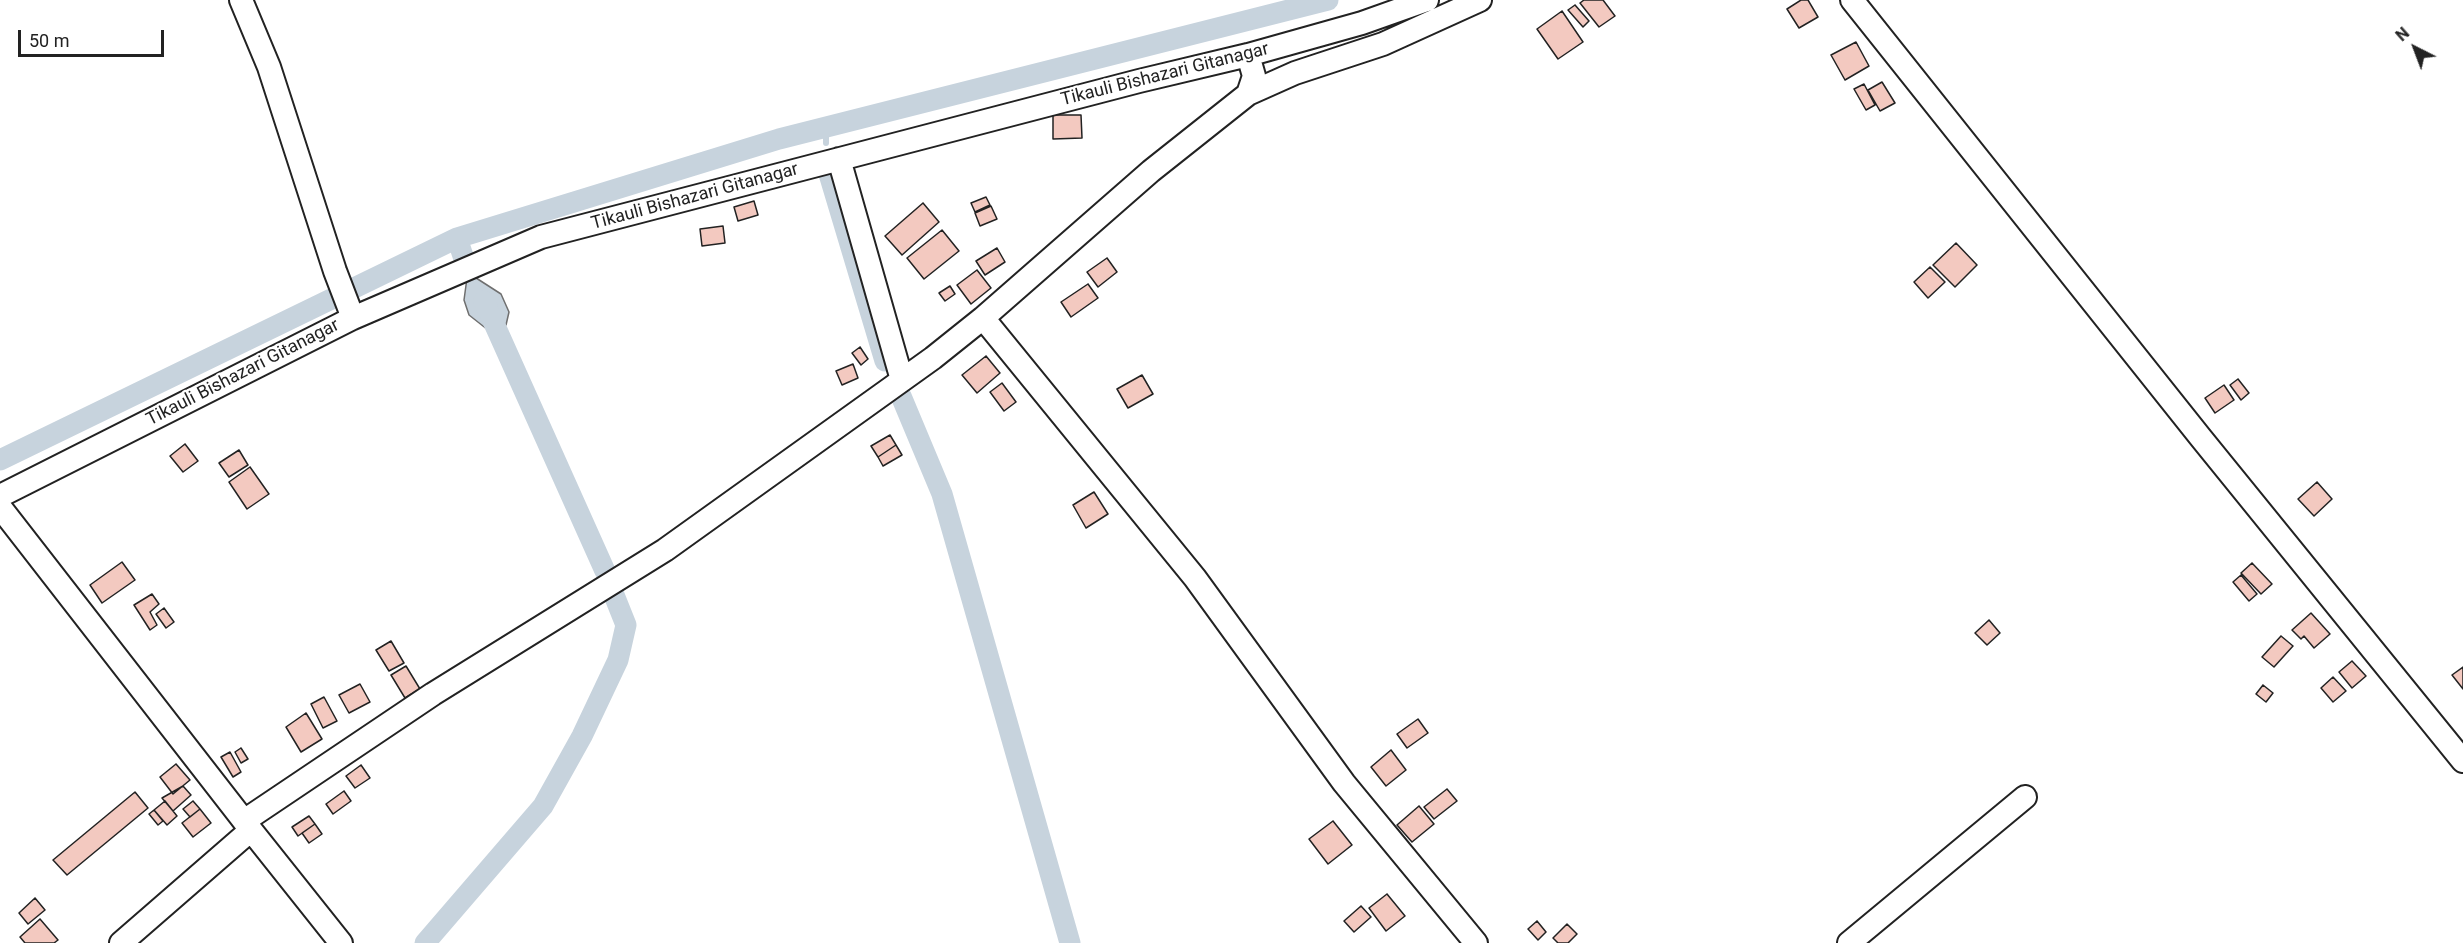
<!DOCTYPE html>
<html>
<head>
<meta charset="utf-8">
<style>
  body { margin:0 }
  #map { position:relative; width:2463px; height:943px; overflow:hidden; background:#fff; font-family:Roboto,sans-serif }
  canvas { display:block }
  .north { position:absolute; left:2385px; top:18px; width:60px; height:60px; -webkit-text-stroke:4px #fff; paint-order:stroke; rotate:318deg; font-size:16px; font-weight:700; line-height:24px; text-align:center; color:#222 }
  .north::after { content:''; display:block; margin:auto; width:21px; height:27px; background:#222; clip-path:polygon(50% 0,100% 100%,50% 72%,0 100%) }
  .scale { position:absolute; left:18px; top:30px; width:146px; height:27px; box-sizing:border-box; border:3px solid #222; border-top:0; padding-left:8px; font-size:18px; line-height:21px; white-space:nowrap; color:#222; -webkit-text-stroke:4px #fff; paint-order:stroke }
</style>
</head>
<body>
<div id="map">
<canvas width="2463" height="943"></canvas>
<div class="north">N</div>
<div class="scale">50 m</div>
</div>
<script>
const ctx = document.querySelector('canvas').getContext('2d');
ctx.lineJoin = 'round';
function fillPath(path, color) { ctx.fillStyle = color; ctx.fill(path, 'evenodd'); }
const shape = rows => new Path2D(rows.map(r => 'M' + r).join(''));
function stroke(path, color, width, dash) { ctx.strokeStyle = color; ctx.lineWidth = width; ctx.lineCap = dash ? 'butt' : 'round'; ctx.setLineDash(dash || []); ctx.stroke(path); }
function write(font, color, halo, rows, align = 'center') {
  ctx.font = font + ' Roboto,sans-serif'; ctx.lineWidth = 4.5; ctx.setLineDash([]); ctx.textBaseline = 'middle'; ctx.strokeStyle = halo; ctx.fillStyle = color; for (const [text, x, y, turn = 0] of rows) {
    ctx.save(); ctx.translate(x, y); ctx.rotate((+turn || 0) * Math.PI / 180); ctx.textAlign = isNaN(turn) ? turn : align; if (halo) ctx.strokeText(text, 0, 0); ctx.fillText(text, 0, 0); ctx.restore();
  }
}
const water = shape([
  [473,276,501,294,509,312,506,325,488,330,469,315,464,300,467,278,473,276]
]);
const stream = shape([
  [826,127,826,143]
]);
const canal = shape([
  [829,174,885,361],
  [457,238,463,256],
  [484,301,605,571],
  [901,396,942,494,1070,943],
  [0,460,457,238,779,139,1328,0],
  [425,943,543,806,582,736,618,660,626,625,612,590]
]);
const building = shape([
  [1584,0,1603,0,1615,16,1599,27,1580,3,1584,0],
  [1801,0,1808,0,1818,17,1799,28,1787,9,1801,0],
  [1575,5,1589,21,1583,27,1568,10,1575,5],
  [1562,11,1583,42,1558,59,1537,29,1562,11],
  [1856,42,1869,66,1845,80,1831,55,1856,42],
  [1882,82,1895,103,1880,111,1868,90,1882,82],
  [1864,84,1875,105,1866,110,1854,89,1864,84],
  [1053,115,1081,115,1082,138,1053,139,1053,115],
  [986,197,990,205,975,212,971,203,986,197],
  [754,201,758,215,738,221,734,207,754,201],
  [923,203,939,222,902,255,885,236,923,203],
  [991,206,997,219,980,226,975,213,991,206],
  [723,226,725,243,702,246,700,229,723,226],
  [942,230,959,251,924,279,907,258,942,230],
  [1956,243,1977,265,1955,287,1933,265,1956,243],
  [997,248,1005,262,985,275,976,261,997,248],
  [1107,258,1117,272,1098,287,1087,272,1107,258],
  [1930,267,1945,282,1928,298,1914,282,1930,267],
  [977,270,991,288,971,304,957,285,977,270],
  [1088,284,1098,298,1071,317,1061,302,1088,284],
  [950,286,955,294,945,301,939,293,950,286],
  [860,347,868,359,861,365,852,353,860,347],
  [986,356,1000,373,977,393,962,375,986,356],
  [853,364,858,378,842,385,836,371,853,364],
  [1142,375,1153,394,1128,408,1117,389,1142,375],
  [2238,379,2249,393,2241,400,2230,385,2238,379],
  [1002,383,1016,402,1004,411,990,392,1002,383],
  [2224,385,2234,400,2215,413,2205,398,2224,385],
  [890,435,896,445,878,457,871,446,890,435],
  [185,444,198,461,183,472,170,456,185,444],
  [896,445,902,455,883,466,878,457,896,445],
  [239,450,248,465,229,477,219,463,239,450],
  [250,467,269,494,247,509,229,482,250,467],
  [2317,482,2332,499,2314,516,2298,499,2317,482],
  [1094,492,1108,514,1086,528,1073,505,1094,492],
  [122,562,135,580,102,603,90,585,122,562],
  [2252,563,2272,584,2261,594,2241,573,2252,563],
  [2241,575,2257,594,2249,601,2233,582,2241,575],
  [152,594,159,604,150,612,157,625,150,630,134,605,152,594],
  [164,608,174,622,166,628,156,614,164,608],
  [2311,613,2330,634,2314,648,2304,636,2301,639,2292,630,2311,613],
  [1989,620,2000,633,1987,645,1975,633,1989,620],
  [2281,636,2293,646,2274,667,2262,657,2281,636],
  [391,641,404,663,389,671,376,650,391,641],
  [2352,661,2366,676,2352,688,2339,672,2352,661],
  [406,666,420,689,405,698,391,675,406,666],
  [2463,667,2463,689,2452,675,2463,667],
  [2333,677,2346,691,2333,702,2321,688,2333,677],
  [360,684,370,702,349,713,339,695,360,684],
  [2263,685,2273,693,2266,702,2256,694,2263,685],
  [324,697,337,721,323,728,311,704,324,697],
  [306,713,322,739,301,752,286,727,306,713],
  [1418,719,1428,733,1407,748,1397,734,1418,719],
  [241,748,248,759,241,763,235,752,241,748],
  [1391,750,1406,770,1386,786,1371,767,1391,750],
  [230,752,241,772,233,777,221,757,230,752],
  [176,764,190,780,173,794,160,777,176,764],
  [361,765,370,778,355,788,346,776,361,765],
  [183,786,191,795,173,811,162,798,183,786],
  [1447,789,1457,801,1434,819,1424,807,1447,789],
  [344,791,351,801,333,814,326,804,344,791],
  [135,792,148,808,67,875,53,860,135,792],
  [165,801,177,816,167,825,154,810,165,801],
  [193,801,200,809,190,817,183,809,193,801],
  [1419,806,1434,824,1412,842,1397,825,1419,806],
  [200,809,211,823,193,837,182,823,200,809],
  [154,810,163,821,158,825,149,814,154,810],
  [309,816,315,824,298,836,292,827,309,816],
  [1333,821,1352,845,1328,864,1309,839,1333,821],
  [315,824,322,834,309,843,302,833,315,824],
  [1387,894,1405,916,1386,931,1369,908,1387,894],
  [35,898,45,910,28,924,19,913,35,898],
  [1361,906,1371,917,1354,932,1344,921,1361,906],
  [40,919,58,940,54,943,25,943,20,937,40,919],
  [1537,921,1546,932,1538,940,1528,929,1537,921],
  [1567,924,1577,934,1568,943,1558,943,1553,938,1567,924]
]);
const minor = shape([
  [241,0,269,67,335,271,353,318],
  [1852,0,2201,438,2463,761],
  [1248,55,1254,76,1248,94,1151,171,983,318,1195,578,1344,783,1476,943],
  [1248,94,1295,73,1383,44,1480,0],
  [839,159,902,380],
  [0,496,353,318,541,237,1139,81,1248,55,1362,23,1427,0],
  [0,507,251,830],
  [244,821,433,694,665,550,933,358,983,318],
  [121,943,251,830,341,943],
  [1849,943,2025,797]
]);
const streetNames = [
  ["Tikauli Bishazari Gitanagar",1165,75,-14],
  ["Tikauli Bishazari Gitanagar",695,197,-15],
  ["Tikauli Bishazari Gitanagar",243,373,-27]
];
fillPath(water, '#c7d3dd');
stroke(water, '#6f6f6f', 1.5);
stroke(stream, '#c7d3dd', 6);
stroke(canal, '#c7d3dd', 21);
fillPath(building, '#f3c9c0');
stroke(building, '#222', 1.5);
stroke(minor, '#222', 26);
stroke(minor, '#fff', 22);
write('18px', '#222', '#fff', streetNames);
</script>
</body>
</html>
